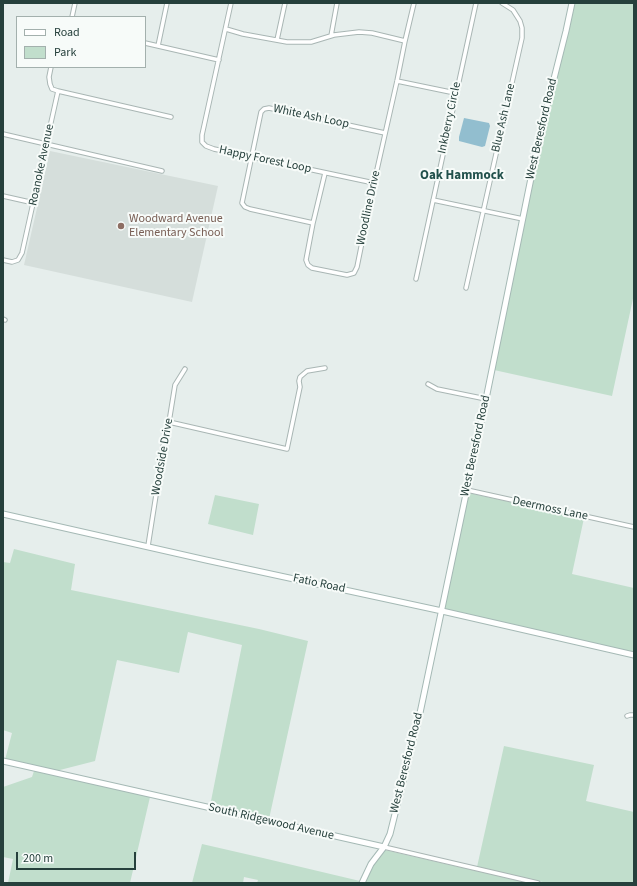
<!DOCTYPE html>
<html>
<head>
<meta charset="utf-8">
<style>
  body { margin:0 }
  #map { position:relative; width:637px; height:886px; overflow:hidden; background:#e6eeec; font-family:"Source Sans 3",sans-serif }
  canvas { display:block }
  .frame { position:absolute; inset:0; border:4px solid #26403c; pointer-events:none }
  .legend { position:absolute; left:16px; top:16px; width:130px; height:52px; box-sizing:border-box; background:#f7fbf9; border:1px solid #a3b0ad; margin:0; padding:5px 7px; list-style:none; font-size:12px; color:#26403c }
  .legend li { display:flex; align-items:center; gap:8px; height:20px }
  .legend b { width:20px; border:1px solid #a3b0ad }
  .scale { position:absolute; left:16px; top:852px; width:120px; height:18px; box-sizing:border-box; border:2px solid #26403c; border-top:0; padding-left:5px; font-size:12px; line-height:14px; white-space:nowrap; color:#26403c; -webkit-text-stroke:3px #f7fbf9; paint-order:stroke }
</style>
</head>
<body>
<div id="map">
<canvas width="637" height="886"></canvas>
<div class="frame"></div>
<ul class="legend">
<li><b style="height:5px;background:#fff"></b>Road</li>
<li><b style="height:11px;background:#c1decc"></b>Park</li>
</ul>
<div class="scale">200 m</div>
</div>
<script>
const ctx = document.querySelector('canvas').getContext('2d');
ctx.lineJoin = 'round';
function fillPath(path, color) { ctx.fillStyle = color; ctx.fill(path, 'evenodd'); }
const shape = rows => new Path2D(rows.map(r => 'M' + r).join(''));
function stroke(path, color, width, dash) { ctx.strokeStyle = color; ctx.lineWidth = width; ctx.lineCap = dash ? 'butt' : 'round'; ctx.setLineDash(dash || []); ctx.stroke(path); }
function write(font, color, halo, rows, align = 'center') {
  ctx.font = font + ' "Source Sans 3",sans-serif'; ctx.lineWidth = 4; ctx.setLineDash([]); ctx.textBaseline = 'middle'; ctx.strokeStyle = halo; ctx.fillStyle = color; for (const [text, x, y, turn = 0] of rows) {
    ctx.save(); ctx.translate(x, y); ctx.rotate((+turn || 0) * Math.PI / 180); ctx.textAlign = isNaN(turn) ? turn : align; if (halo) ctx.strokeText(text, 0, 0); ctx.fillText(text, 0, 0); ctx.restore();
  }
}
const built = shape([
  [50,151,218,186,192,302,24,265]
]);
const green = shape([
  [575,3,634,3,634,294,612,396,494,370,542,134,569,31],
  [469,493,584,518,572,574,634,588,634,653,444,609],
  [215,495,259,504,253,535,208,524],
  [14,549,75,564,71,590,259,629,308,641,269,819,210,806,242,645,188,632,179,673,117,660,95,761,56,771,5,760,12,733,3,730,3,562,10,563],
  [504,746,594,765,586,801,634,812,634,883,547,883,477,867],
  [34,771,150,797,130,883,8,883,13,859,3,857,3,787,32,777],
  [202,844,263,858,360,881,359,883,257,883,258,880,244,877,243,883,192,883],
  [385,850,529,883,364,883,373,866]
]);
const water = shape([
  [464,118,489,123,490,126,485,146,482,147,459,141,459,137]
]);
const street = shape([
  [231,3,202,135,202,142,206,146,214,149,374,183],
  [72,17,75,3],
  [226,29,243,34,287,42,311,42,334,35,359,32,372,33,405,41],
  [331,36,337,3],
  [277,40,285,3],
  [145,43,219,60],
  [158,46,167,3],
  [397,81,455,93],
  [58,91,171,117],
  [3,134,162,171],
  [325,173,313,223,306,260,308,265,312,268,347,275,354,273,357,267,374,183,397,81,405,41,414,3],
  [3,196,34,203],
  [433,200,523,219],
  [313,223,250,209,245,207,242,203,261,112,264,109,269,108,385,133],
  [3,260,12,262,18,260,22,253,58,91,52,89,50,84,49,77,51,67],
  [416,279,476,3],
  [466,288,522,38,522,28,520,21,513,10,502,3],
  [3,319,5,320],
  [428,384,437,389,486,399],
  [169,422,287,449,300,387,299,381,300,377,307,371,325,368],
  [467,490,634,527],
  [148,546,159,476,161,455,169,422,175,385,185,369],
  [627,716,630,715,634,715],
  [384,847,538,883]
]);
const secondary = shape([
  [3,514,206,560,442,611,634,655],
  [3,761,384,847],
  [362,883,371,864,384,847,390,834,420,713,486,399,540,134,566,31,572,3]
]);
const markers = [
  [121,226,4,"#8d6e63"]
];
const streetNames = [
  ["White Ash Loop",311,117,12],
  ["Inkberry Circle",450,118,-78],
  ["Blue Ash Lane",504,118,-77],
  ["West Beresford Road",542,129,-77],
  ["Happy Forest Loop",265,160,12],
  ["Roanoke Avenue",42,165,-78],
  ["Woodline Drive",369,208,-78],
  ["West Beresford Road",476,446,-78],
  ["Woodside Drive",163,457,-80],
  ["Deermoss Lane",550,509,12],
  ["Fatio Road",319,584,12],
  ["West Beresford Road",407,763,-76],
  ["South Ridgewood Avenue",271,822,13]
];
const educationNames = [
  ["Woodward Avenue",129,219],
  ["Elementary School",129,233]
];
const neighbourhoodNames = [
  ["Oak Hammock",462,176]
];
fillPath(built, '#d5dedb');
fillPath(green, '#c1decc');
fillPath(water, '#92becf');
stroke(street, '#a9b6b4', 5.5);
stroke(secondary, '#a5b9b5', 7);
stroke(street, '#fff', 3.5);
stroke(secondary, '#fff', 5);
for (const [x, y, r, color] of markers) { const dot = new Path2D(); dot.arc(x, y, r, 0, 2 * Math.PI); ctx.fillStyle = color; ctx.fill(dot); stroke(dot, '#f7fbf9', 1.5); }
write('12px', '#26403c', '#f7fbf9', streetNames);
write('12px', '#785e54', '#f7fbf9', educationNames, 'left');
write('bold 13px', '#22514c', '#f7fbf9', neighbourhoodNames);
</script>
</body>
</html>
